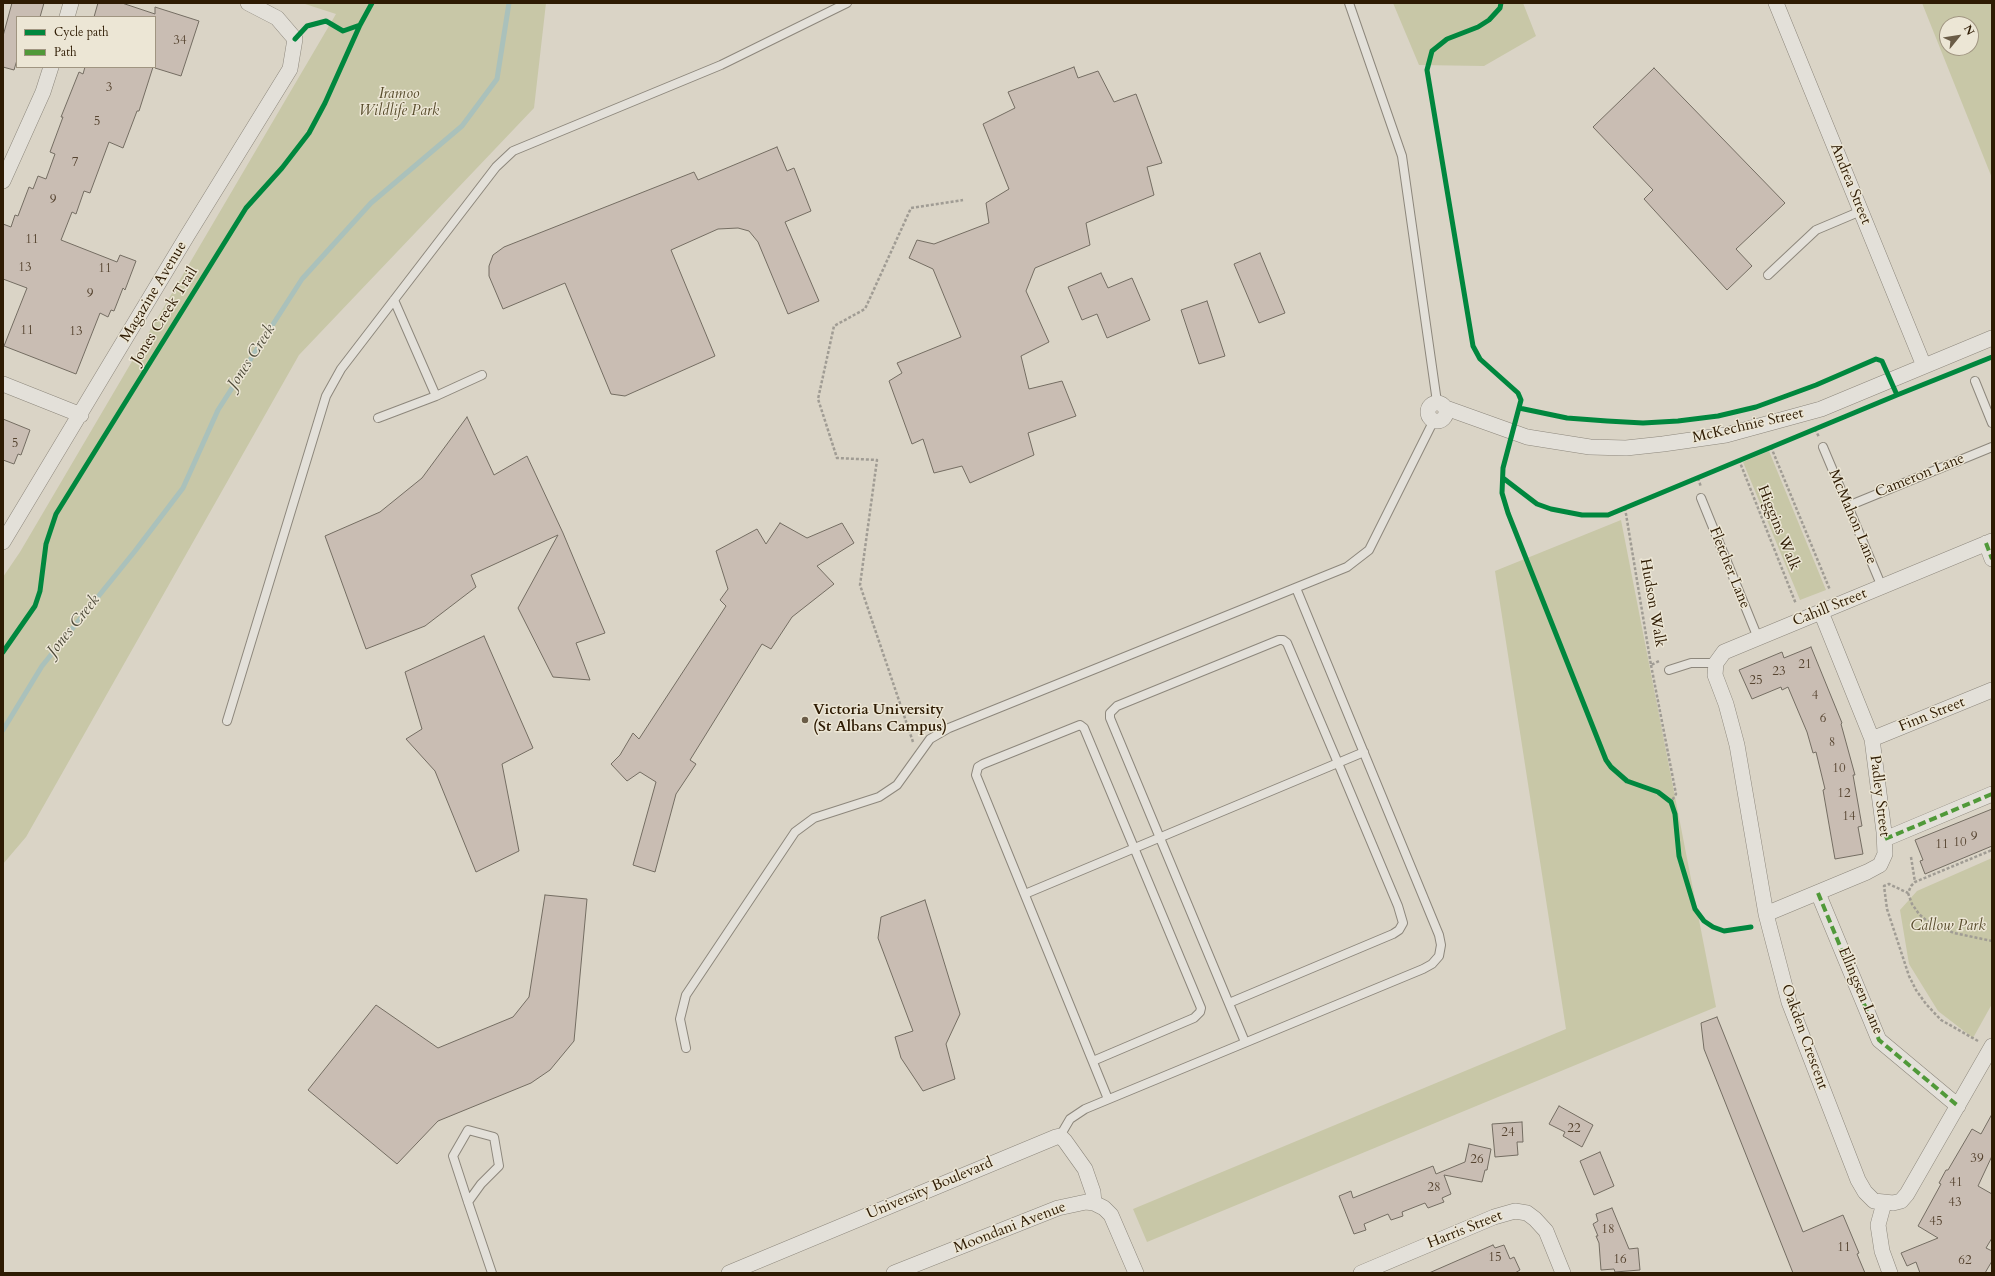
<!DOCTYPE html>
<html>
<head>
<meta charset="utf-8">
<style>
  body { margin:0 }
  #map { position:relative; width:1995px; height:1276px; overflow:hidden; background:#dad4c6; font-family:Cardo,serif }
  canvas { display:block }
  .frame { position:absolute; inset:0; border:4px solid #2e1b03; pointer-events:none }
  .legend { position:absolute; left:16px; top:16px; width:140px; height:52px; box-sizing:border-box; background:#ece6d5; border:1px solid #a09581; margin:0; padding:5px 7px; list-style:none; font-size:12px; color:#2e1b03 }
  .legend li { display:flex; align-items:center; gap:8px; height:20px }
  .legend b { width:20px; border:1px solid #a09581 }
  .north { position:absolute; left:1939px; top:16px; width:40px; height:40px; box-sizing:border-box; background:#ece6d5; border:1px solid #a09581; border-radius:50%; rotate:60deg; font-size:11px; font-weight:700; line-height:16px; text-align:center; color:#2e1b03 }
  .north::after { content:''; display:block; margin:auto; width:14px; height:18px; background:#6a5c47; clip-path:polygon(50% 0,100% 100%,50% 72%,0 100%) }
</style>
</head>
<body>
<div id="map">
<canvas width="1995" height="1276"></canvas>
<div class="frame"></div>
<ul class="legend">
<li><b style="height:5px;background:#00873e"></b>Cycle path</li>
<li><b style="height:5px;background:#509939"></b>Path</li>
</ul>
<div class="north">N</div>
</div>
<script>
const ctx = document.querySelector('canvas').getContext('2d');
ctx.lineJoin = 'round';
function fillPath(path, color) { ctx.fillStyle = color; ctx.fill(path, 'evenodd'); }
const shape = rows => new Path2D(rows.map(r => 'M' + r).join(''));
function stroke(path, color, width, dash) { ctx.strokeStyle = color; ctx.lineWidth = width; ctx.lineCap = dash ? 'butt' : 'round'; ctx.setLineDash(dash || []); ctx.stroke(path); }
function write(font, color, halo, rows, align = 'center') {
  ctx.font = font + ' Cardo,serif'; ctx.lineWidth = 3; ctx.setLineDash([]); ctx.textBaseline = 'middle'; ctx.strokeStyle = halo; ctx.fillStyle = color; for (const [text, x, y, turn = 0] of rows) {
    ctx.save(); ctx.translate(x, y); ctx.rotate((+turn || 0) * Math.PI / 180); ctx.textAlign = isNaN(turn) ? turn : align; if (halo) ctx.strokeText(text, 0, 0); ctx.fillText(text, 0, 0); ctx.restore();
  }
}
const green = shape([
  [302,3,546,3,534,108,299,355,26,837,3,864,3,577,20,552,336,14],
  [1393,3,1523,3,1536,36,1484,66,1419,65],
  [1922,3,1992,3,1992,178],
  [1947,24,1971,24,1971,48,1947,48],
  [1769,451,1826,590,1800,600,1743,462],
  [1621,520,1716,1007,1147,1242,1133,1209,1566,1029,1495,571],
  [1992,858,1992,1004,1973,1038,1938,1011,1909,964,1900,910,1917,891]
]);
const stream = shape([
  [3,730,42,666,135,551,183,488,218,410,302,279,371,203,462,126,497,79,509,3]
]);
const building = shape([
  [12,3,44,3,40,17,17,17,17,60,14,70,3,67,3,36,12,3],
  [98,3,122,3,155,14,155,7,199,21,181,76,155,68,155,17,94,17,98,3],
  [85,67,153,67,139,111,137,111,123,148,109,142,90,193,84,191,76,214,72,212,61,240,117,262,120,255,136,261,125,290,123,288,114,311,111,310,108,317,100,313,76,374,4,346,27,288,3,279,3,224,11,227,15,215,18,216,29,187,33,189,38,176,46,179,55,154,50,152,63,117,61,117,79,72,83,74,85,67],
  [1074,67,1078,78,1098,71,1114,102,1136,94,1162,163,1147,167,1154,195,1086,223,1090,245,1035,268,1026,291,1049,342,1021,356,1029,389,1062,381,1076,416,1028,433,1034,455,970,483,962,466,934,473,923,439,912,444,889,381,902,373,897,363,961,337,933,269,909,258,917,240,934,244,989,223,986,203,1009,189,983,124,1015,108,1008,92,1074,67],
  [1654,68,1785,203,1736,249,1752,266,1727,290,1644,199,1653,190,1593,127,1654,68],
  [777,147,787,171,794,168,811,211,785,222,819,301,788,314,758,242,749,231,738,228,718,229,671,250,715,356,625,396,611,394,565,283,503,309,489,276,489,266,493,255,504,247,694,172,698,180,777,147],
  [1260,253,1285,313,1259,323,1234,264,1260,253],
  [1101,273,1108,288,1132,278,1150,320,1107,338,1097,314,1082,320,1068,287,1101,273],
  [1207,301,1225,356,1199,364,1181,310,1207,301],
  [467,417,494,475,527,456,563,533,605,633,576,643,590,680,553,677,518,608,558,535,471,575,476,587,425,626,366,649,325,536,380,512,422,478,467,417],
  [3,419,30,430,21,455,18,454,14,464,3,460,3,419],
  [780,523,807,538,842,523,854,543,817,566,834,584,792,617,771,649,762,644,690,760,696,764,676,794,655,872,633,865,656,782,640,772,627,781,611,764,620,755,633,733,639,739,726,606,720,600,728,589,716,551,757,529,766,544,780,523],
  [484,636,533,748,502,764,519,851,476,872,435,771,406,739,422,729,405,672,484,636],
  [1811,647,1842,723,1841,724,1855,775,1853,775,1862,826,1858,827,1863,854,1835,859,1823,790,1825,789,1816,752,1813,753,1807,732,1788,687,1782,690,1781,687,1752,699,1739,670,1782,652,1784,658,1811,647],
  [1992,809,1992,846,1925,874,1920,861,1923,860,1915,840,1992,809],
  [545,895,587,899,574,1041,550,1070,531,1083,438,1121,397,1164,308,1090,376,1005,438,1048,513,1017,529,997,545,895],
  [925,900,960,1014,946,1044,955,1079,923,1091,901,1058,895,1037,913,1031,878,938,881,917,925,900],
  [1717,1017,1803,1232,1843,1215,1859,1253,1857,1254,1865,1273,1793,1273,1704,1049,1701,1023,1717,1017],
  [1559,1106,1593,1125,1582,1147,1563,1136,1565,1132,1549,1124,1559,1106],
  [1992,1114,1992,1156,1978,1186,1992,1194,1992,1238,1986,1248,1992,1251,1992,1261,1985,1273,1920,1273,1916,1262,1907,1266,1901,1253,1938,1238,1918,1226,1941,1184,1939,1183,1946,1170,1948,1170,1972,1129,1981,1134,1992,1114],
  [1522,1122,1523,1142,1517,1142,1518,1155,1495,1157,1492,1124,1522,1122],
  [1469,1144,1491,1149,1487,1170,1485,1170,1482,1182,1444,1175,1451,1194,1442,1198,1444,1202,1428,1208,1425,1203,1402,1212,1403,1216,1391,1220,1388,1214,1364,1224,1366,1230,1354,1234,1339,1196,1351,1191,1353,1198,1433,1166,1436,1174,1465,1162,1469,1144],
  [1600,1152,1614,1186,1594,1195,1580,1161,1600,1152],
  [1612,1208,1629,1249,1638,1248,1640,1270,1615,1272,1614,1269,1601,1270,1599,1243,1596,1236,1598,1236,1593,1224,1598,1221,1596,1214,1612,1208],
  [1493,1245,1495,1248,1504,1245,1510,1259,1514,1257,1520,1270,1515,1273,1429,1273,1493,1245]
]);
const path = shape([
  [1815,429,1819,437],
  [1771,447,1830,590],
  [1739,460,1796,604],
  [1698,478,1701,487],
  [1625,508,1651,665,1659,661],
  [1651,665,1676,794,1671,802],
  [913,742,860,585,877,460,837,458,818,399,834,326,865,309,911,208,963,200],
  [1911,857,1915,882],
  [1908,893,1912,904,1919,914,1927,921,1954,933,1992,941],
  [1978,1041,1941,1020,1926,1004,1916,990,1909,976,1887,909,1884,886,1889,884,1908,893,1911,886,1915,882,1992,850]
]);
const service = shape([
  [1349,3,1402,156,1437,402],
  [1768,275,1816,230,1861,211],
  [394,300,436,396,482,375],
  [1975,381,1992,423],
  [378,418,436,396],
  [1823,447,1882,587],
  [1701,498,1758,638],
  [1848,506,1992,447],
  [1669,670,1691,663,1716,663],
  [227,721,326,396,341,369,496,167,513,151,721,65,847,3],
  [1025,894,1364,752],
  [1229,1003,1393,934,1399,930,1403,923,1398,906,1338,763,1287,643,1283,640,1279,640,1117,706,1110,713,1110,718,1245,1042],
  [686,1048,680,1019,686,995,795,832,814,818,879,797,897,785,930,739,949,728,1347,567,1369,550,1434,420],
  [1093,1061,1194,1018,1200,1012,1201,1008,1084,728,1080,725,983,764,978,767,976,775,1108,1099],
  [1060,1136,1070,1119,1085,1109,1423,969,1432,964,1439,956,1441,945,1439,935,1296,588],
  [468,1202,481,1184,499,1166,494,1137,468,1130,453,1156,468,1202,492,1273]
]);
const minor = shape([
  [1776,3,1924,366],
  [67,17,71,3],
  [3,181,43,92,51,67],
  [3,384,81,415],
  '1428 412a9 9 0 1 1 18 0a9 9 0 1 1-18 0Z',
  [1446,408,1527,437,1590,447,1626,448,1663,444,1726,435,1821,409,1992,338],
  [1992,541,1724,652,1716,663,1715,675,1726,704,1737,745,1766,914,1789,1002,1858,1180,1865,1192,1874,1201,1893,1203,1901,1201,1907,1194,1992,1046],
  [3,542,187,236,290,69,295,39,277,18,248,3],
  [1986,543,1992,559],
  [1872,739,1992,690],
  [1885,839,1992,794],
  [1818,893,1879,1040,1958,1106],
  [1766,914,1867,872,1880,865,1885,854,1884,832,1872,739,1821,612],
  [1884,1203,1878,1225,1882,1251,1890,1273],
  [729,1273,1056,1137,1060,1136,1065,1141,1085,1169,1093,1192,1094,1203],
  [894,1273,1058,1208,1086,1202,1094,1203,1104,1208,1111,1215,1136,1273],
  [1361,1273,1494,1217,1515,1211,1527,1213,1535,1219,1546,1231,1563,1273]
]);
const quiet = shape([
  [1986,543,1992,559],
  [1885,839,1992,794],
  [1818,893,1879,1040,1958,1106]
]);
const cycleway = shape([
  [1501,3,1500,8,1489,20,1478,27,1447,39,1432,51,1427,70,1473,346,1480,359,1518,393,1521,400,1503,468,1502,493,1508,513,1606,760,1611,767,1627,781,1658,792,1671,802,1675,814,1679,856,1695,909,1704,921,1713,927,1724,931,1751,927],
  [295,39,307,26,326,21,343,31,360,25],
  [1519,408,1567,418,1607,421,1643,423,1678,421,1718,416,1756,407,1816,385,1876,359,1882,361,1897,395,1992,357],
  [1503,478,1537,504,1551,509,1582,515,1608,515,1897,395],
  [3,652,35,606,40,591,46,544,56,514,246,208,282,168,309,133,325,103,360,25,372,3]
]);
const markers = [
  [805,720,4,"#6a5c47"]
];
const numberNames = [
  ["34",180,41],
  ["3",109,88],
  ["5",97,122],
  ["7",75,163],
  ["9",53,200],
  ["11",32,240],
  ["13",25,268],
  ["11",105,269],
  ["9",90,294],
  ["11",27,331],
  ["13",76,332],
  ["5",15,444],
  ["21",1805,665],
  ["23",1779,672],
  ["25",1756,681],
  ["4",1815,696],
  ["6",1823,719],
  ["8",1832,743],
  ["10",1839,769],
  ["12",1844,794],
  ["14",1849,817],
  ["9",1974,837],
  ["10",1960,843],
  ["11",1942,845],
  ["22",1574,1129],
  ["24",1508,1133],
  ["39",1977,1159],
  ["26",1477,1160],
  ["41",1956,1183],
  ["28",1434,1188],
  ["43",1955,1203],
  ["45",1936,1222],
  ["18",1608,1230],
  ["11",1844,1248],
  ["15",1495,1258],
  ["16",1620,1260],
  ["62",1965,1261]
];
const parkNames = [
  ["Iramoo",399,95],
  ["Wildlife Park",399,112],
  ["Callow Park",1948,927]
];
const streetNames = [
  ["Andrea Street",1850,184,68],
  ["Magazine Avenue",154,292,-59],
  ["Jones Creek Trail",165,316,-58],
  ["McKechnie Street",1748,426,-13],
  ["Cameron Lane",1920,476,-22],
  ["McMahon Lane",1852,517,67],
  ["Higgins Walk",1778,528,68],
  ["Fletcher Lane",1729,568,68],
  ["Hudson Walk",1652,603,80],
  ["Cahill Street",1830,608,-22],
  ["Finn Street",1932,715,-22],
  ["Padley Street",1879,796,83],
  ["Ellingsen Lane",1860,991,67],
  ["Oakden Crescent",1804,1037,70],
  ["University Boulevard",930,1189,-23],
  ["Moondani Avenue",1010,1228,-21],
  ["Harris Street",1465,1230,-22]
];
const poiNames = [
  ["Victoria University",813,711],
  ["(St Albans Campus)",813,728]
];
const waterNames = [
  ["Jones Creek",252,357,-57],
  ["Jones Creek",74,626,-51]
];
fillPath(green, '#c8c7a7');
stroke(stream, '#aac1bb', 5);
fillPath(building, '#c9bdb3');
stroke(building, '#746d62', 1);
stroke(service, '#8d877c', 10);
stroke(minor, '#8d877c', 16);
stroke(path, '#a09c94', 2.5, [3, 2]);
stroke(service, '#e3e0d9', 8);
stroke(minor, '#e3e0d9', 15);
stroke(quiet, '#509939', 4, [8, 4]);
stroke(cycleway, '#00873e', 5);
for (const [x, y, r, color] of markers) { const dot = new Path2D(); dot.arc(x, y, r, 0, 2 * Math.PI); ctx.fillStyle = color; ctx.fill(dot); stroke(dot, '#ece6d5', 1.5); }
write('13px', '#564430', null, numberNames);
write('italic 15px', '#584c2c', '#ece6d5', parkNames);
write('15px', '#2e1b03', '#ece6d5', streetNames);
write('bold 15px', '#2e1b03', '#ece6d5', poiNames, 'left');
write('italic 16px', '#4d4a39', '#ece6d5', waterNames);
</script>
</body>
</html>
